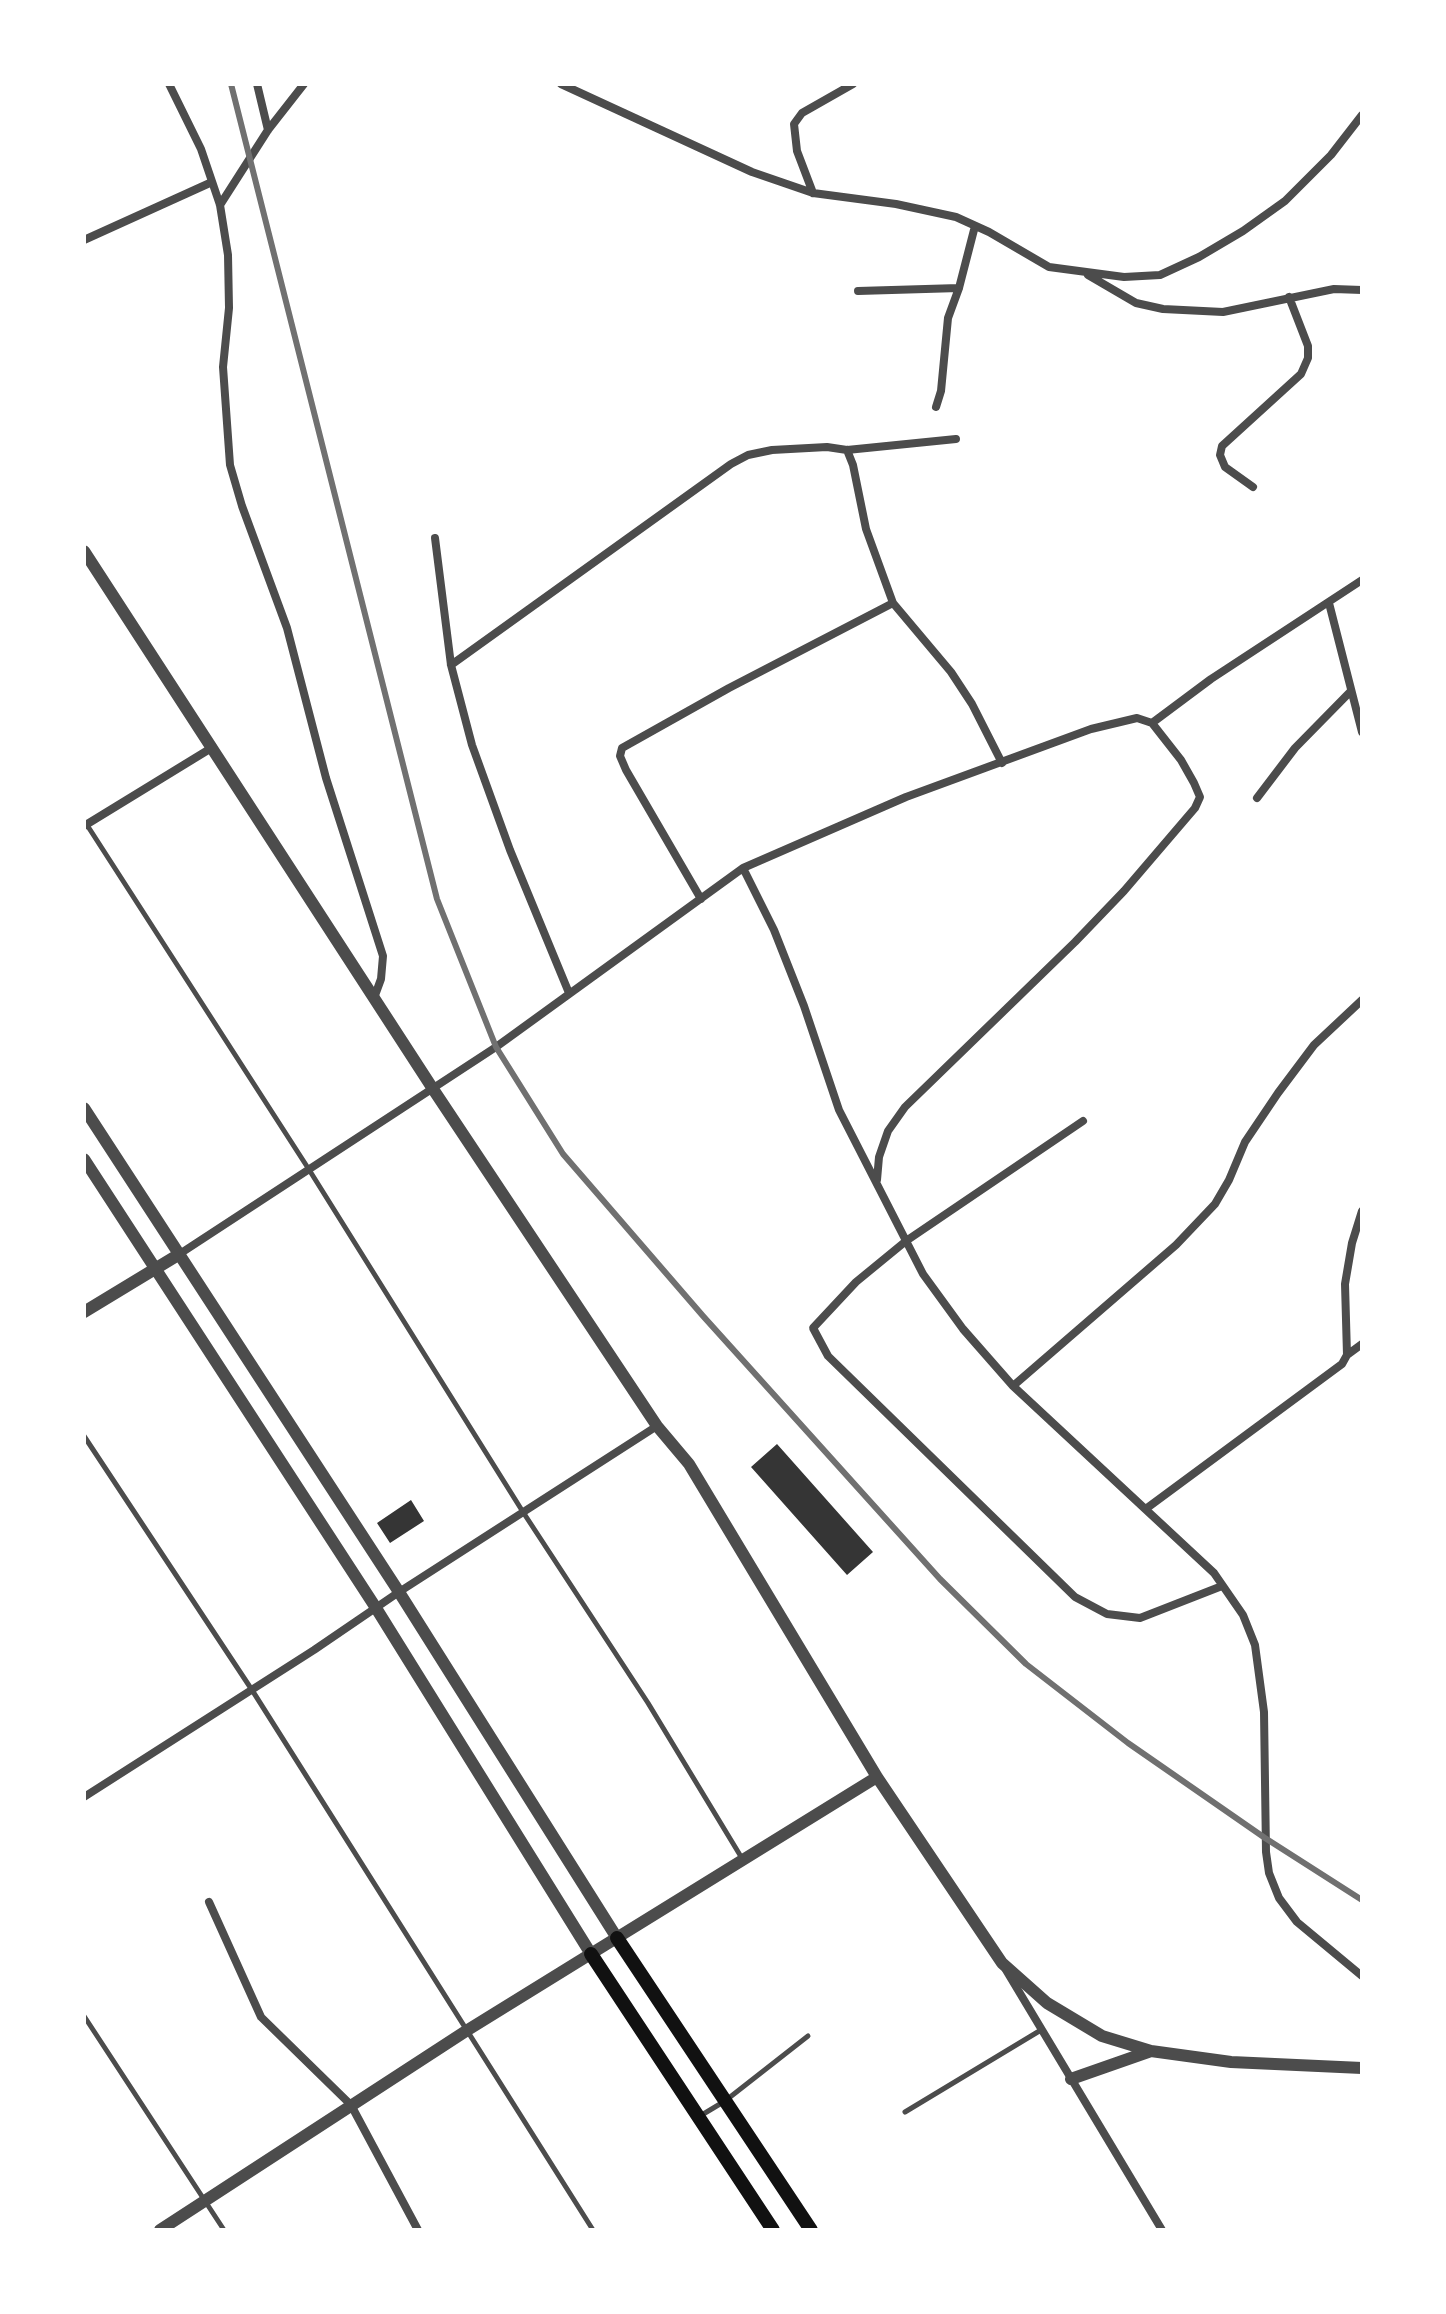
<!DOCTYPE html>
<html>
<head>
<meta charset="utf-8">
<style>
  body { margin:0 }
  #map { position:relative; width:1446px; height:2314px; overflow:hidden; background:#fff; font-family:"Varela Round",sans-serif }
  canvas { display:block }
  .frame { position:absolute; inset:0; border:86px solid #fff; pointer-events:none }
</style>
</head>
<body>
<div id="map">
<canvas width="1446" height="2314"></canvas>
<div class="frame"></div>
</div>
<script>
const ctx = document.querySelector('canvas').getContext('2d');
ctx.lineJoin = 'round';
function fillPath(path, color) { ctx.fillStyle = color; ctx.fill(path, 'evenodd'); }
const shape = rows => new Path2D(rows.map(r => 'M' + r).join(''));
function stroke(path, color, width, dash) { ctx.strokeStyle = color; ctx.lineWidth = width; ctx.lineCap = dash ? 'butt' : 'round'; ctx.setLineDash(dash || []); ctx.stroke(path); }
const building = shape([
  [777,1444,873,1552,847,1575,751,1467],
  [411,1500,424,1521,390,1543,377,1523]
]);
const service = shape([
  [87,825,308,1168,523,1512,648,1703,743,1860],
  [84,1436,252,1690,593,2230],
  [84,2016,224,2230],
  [905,2112,1041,2030],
  [700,2116,725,2101,808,2036]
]);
const minor = shape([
  [169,84,201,149,220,205,228,255,229,308,223,367,230,465,242,506,287,628,326,778,383,956,381,979,374,998],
  [257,84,268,130],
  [561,84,752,172,813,193,896,204,956,217,989,232,1049,267,1124,277,1160,275,1199,257,1243,231,1285,201,1331,155,1362,115],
  [813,193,797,151,794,124,802,113,853,84],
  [220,205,268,130,304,84],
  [84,240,212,182],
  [1088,275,1136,303,1163,309,1223,312,1334,289,1362,290],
  [858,291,959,288],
  [936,407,941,391,948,318,959,288,975,226],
  [847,450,853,465,866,529,893,603,951,672,972,704,1002,763],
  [1253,487,1225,467,1220,455,1222,446,1301,374,1308,358,1308,346,1289,297],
  [435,538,451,665,472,745,510,850,569,993],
  [1329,603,1362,732],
  [451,665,731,464,748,455,772,450,827,447,847,450,956,439],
  [1257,798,1295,748,1350,692],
  [84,826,213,747],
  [743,868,774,930,804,1006,839,1110,923,1274,963,1329,1013,1386,1214,1573,1243,1615,1255,1645,1264,1712,1266,1852,1269,1873,1279,1898,1297,1922,1362,1976],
  [701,899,626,770,620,756,622,748,729,688,893,603],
  [1083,1121,906,1241,856,1282,813,1328,828,1356,1075,1597,1107,1614,1140,1618,1222,1586],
  [877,1180,879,1157,888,1131,905,1107,1075,942,1124,891,1195,808,1200,797,1194,783,1181,760,1152,723],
  [178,1255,496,1047,743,868,906,797,1091,729,1137,718,1152,723,1211,679,1362,580],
  [1347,1355,1362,1344],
  [1013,1386,1176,1245,1215,1204,1229,1180,1245,1142,1278,1093,1314,1045,1362,1000],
  [1147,1508,1342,1364,1347,1355,1345,1284,1352,1243,1362,1211],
  [84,1797,314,1650,399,1592,657,1426],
  [209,1902,261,2017,351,2105,418,2230],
  [1006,1970,1162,2230]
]);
const tertiary = shape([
  [84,551,433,1089,657,1426,689,1464,877,1777,1002,1963,1047,2003,1102,2036,1151,2051,1231,2062,1362,2068],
  [84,1108,399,1592,617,1938],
  [84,1159,376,1608,591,1954],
  [84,1312,178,1255],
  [1071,2079,1151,2051],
  [160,2230,466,2031,877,1777]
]);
const secondary = shape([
  [617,1938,811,2230],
  [591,1954,773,2230]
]);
const rail = shape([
  [231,84,437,899,496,1047,563,1154,703,1316,940,1579,1026,1664,1128,1743,1265,1838,1362,1900]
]);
fillPath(building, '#353535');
stroke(service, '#4c4c4c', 5);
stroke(minor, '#4c4c4c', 8);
stroke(tertiary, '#4c4c4c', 12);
stroke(secondary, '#111', 14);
stroke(rail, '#707070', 6);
</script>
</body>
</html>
